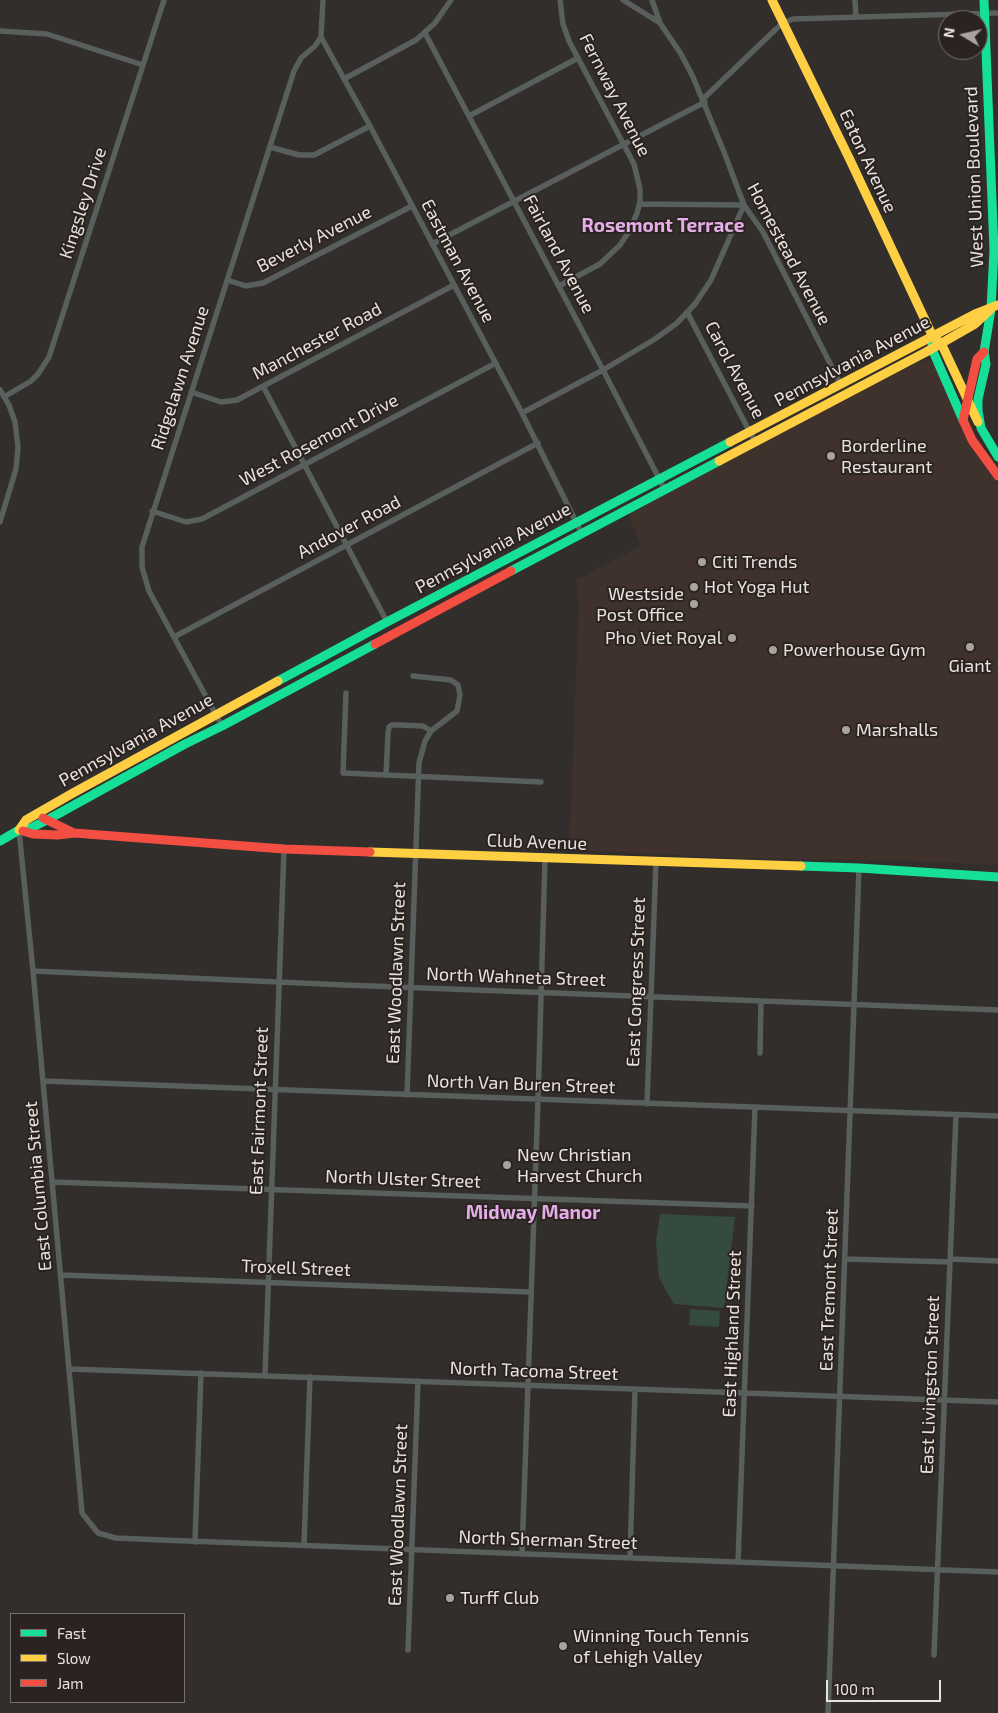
<!DOCTYPE html>
<html>
<head>
<meta charset="utf-8">
<style>
  body { margin:0 }
  #map { position:relative; width:998px; height:1713px; overflow:hidden; background:#322e2c; font-family:"Exo 2",sans-serif }
  canvas { display:block }
  .legend { position:absolute; left:10px; top:1613px; width:175px; height:90px; box-sizing:border-box; background:#2b231f; border:1px solid #776f6c; margin:0; padding:6px 9px; list-style:none; font-size:15px; color:#e8e2df }
  .legend li { display:flex; align-items:center; gap:10px; height:25px }
  .legend b { width:25px; border:1px solid #776f6c }
  .north { position:absolute; left:938px; top:10px; width:50px; height:50px; box-sizing:border-box; background:#2b231f; border:1px solid #776f6c; border-radius:50%; rotate:279deg; font-size:14px; font-weight:700; line-height:20px; text-align:center; color:#e8e2df }
  .north::after { content:''; display:block; margin:auto; width:18px; height:22px; background:#a8a3a0; clip-path:polygon(50% 0,100% 100%,50% 72%,0 100%) }
  .scale { position:absolute; left:826px; top:1680px; width:115px; height:22px; box-sizing:border-box; border:2px solid #e8e2df; border-top:0; padding-left:6px; font-size:15px; line-height:18px; white-space:nowrap; color:#e8e2df; -webkit-text-stroke:4px #2b231f; paint-order:stroke }
</style>
</head>
<body>
<div id="map">
<canvas width="998" height="1713"></canvas>
<ul class="legend">
<li><b style="height:6px;background:#16e098"></b>Fast</li>
<li><b style="height:6px;background:#ffcf43"></b>Slow</li>
<li><b style="height:6px;background:#f24e42"></b>Jam</li>
</ul>
<div class="north">N</div>
<div class="scale">100 m</div>
</div>
<script>
const ctx = document.querySelector('canvas').getContext('2d');
ctx.lineJoin = 'round';
function fillPath(path, color) { ctx.fillStyle = color; ctx.fill(path, 'evenodd'); }
const shape = rows => new Path2D(rows.map(r => 'M' + r).join(''));
function stroke(path, color, width, dash) { ctx.strokeStyle = color; ctx.lineWidth = width; ctx.lineCap = dash ? 'butt' : 'round'; ctx.setLineDash(dash || []); ctx.stroke(path); }
function write(font, color, halo, rows, align = 'center') {
  ctx.font = font + ' "Exo 2",sans-serif'; ctx.lineWidth = 4; ctx.setLineDash([]); ctx.textBaseline = 'middle'; ctx.strokeStyle = halo; ctx.fillStyle = color; for (const [text, x, y, turn = 0] of rows) {
    ctx.save(); ctx.translate(x, y); ctx.rotate((+turn || 0) * Math.PI / 180); ctx.textAlign = isNaN(turn) ? turn : align; if (halo) ctx.strokeText(text, 0, 0); ctx.fillText(text, 0, 0); ctx.restore();
  }
}
const built = shape([
  [928,360,932,361,937,370,969,442,983,464,998,484,998,865,911,861,736,858,569,850,579,604,576,580,641,546,627,512,916,363]
]);
const green = shape([
  [660,1214,735,1217,724,1308,674,1304,659,1278,656,1241],
  [690,1309,720,1311,719,1327,689,1325]
]);
const street = shape([
  [323,0,321,37,370,126,522,413,582,534],
  [623,0,660,23],
  [652,0,660,23,681,54,693,77,724,152,744,205,763,232,841,385],
  [855,0,856,17],
  [0,31,47,34,143,65],
  [425,33,603,370,665,490],
  [344,79,416,40,435,23,451,0],
  [703,99,776,29,783,23,793,19,998,13],
  [469,116,578,58],
  [270,147,299,155,314,155,370,126],
  [432,244,705,102],
  [227,280,246,286,263,283,412,206],
  [559,286,600,264,620,245,630,230,637,213,640,202,640,189,634,164,569,41,563,24,560,0],
  [687,312,755,442],
  [263,386,387,622],
  [0,390,9,405,15,422,18,447,16,469,0,522],
  [191,392,221,402,237,400,454,285],
  [4,397,31,381,38,374,49,357,164,0],
  [522,413,603,370,655,339,677,323,695,304,711,280,744,205,639,204],
  [152,511,186,522,202,519,496,363],
  [174,637,538,443],
  [346,693,343,773,541,782],
  [222,726,149,591,142,567,142,547,294,71,301,58,315,46,321,37],
  [386,775,388,733,389,727,392,725,399,725,423,726,431,731],
  [19,830,33,971,82,1513,98,1533,116,1538,162,1540,998,1572],
  [33,971,345,985,998,1010],
  [760,1053,761,1001],
  [43,1081,998,1116],
  [407,1095,419,763,425,741,431,731,457,711,460,695,458,685,451,680,413,676],
  [647,1104,656,862],
  [52,1182,752,1206],
  [845,1259,950,1262],
  [950,1259,998,1261],
  [61,1275,530,1292],
  [69,1369,998,1402],
  [265,1375,284,849],
  [195,1542,201,1373],
  [304,1545,310,1377],
  [522,1554,538,1100,545,859],
  [630,1558,635,1390],
  [738,1562,755,1107],
  [408,1650,418,1381],
  [934,1655,956,1115],
  [828,1713,859,868]
]);
const fast = shape([
  [984,0,994,250,991,309,984,352,986,364,978,399,978,411,981,428,998,457],
  [932,345,932,349,963,420],
  [511,571,719,461],
  [278,681,387,622,730,442],
  [0,841,19,830,31,828,47,820,185,744,222,726,375,644],
  [801,866,859,868,998,877]
]);
const slow = shape([
  [772,0,851,162,933,337,941,343,978,422],
  [730,442,975,314,998,305],
  [719,461,926,352,975,324,991,309],
  [19,830,26,820,73,793,278,681],
  [370,852,801,866]
]);
const jam = shape([
  [984,352,977,359,963,420,972,440,998,476],
  [375,644,511,571],
  [43,818,74,833],
  [23,831,33,834,58,835,74,833,284,849,370,852]
]);
const markers = [
  [831,456,5,"#a8a3a0"],
  [702,562,5,"#a8a3a0"],
  [694,587,5,"#a8a3a0"],
  [694,604,5,"#a8a3a0"],
  [732,638,5,"#a8a3a0"],
  [970,647,5,"#a8a3a0"],
  [773,650,5,"#a8a3a0"],
  [846,730,5,"#a8a3a0"],
  [507,1165,5,"#a8a3a0"],
  [450,1598,5,"#a8a3a0"],
  [563,1646,5,"#a8a3a0"]
];
const streetNames = [
  ["Fernway Avenue",615,95,63],
  ["Eaton Avenue",868,161,65],
  ["West Union Boulevard",974,177,-92],
  ["Kingsley Drive",83,203,-72],
  ["Beverly Avenue",314,239,-27],
  ["Fairland Avenue",559,254,62],
  ["Homestead Avenue",789,254,62],
  ["Eastman Avenue",458,261,62],
  ["Manchester Road",317,341,-28],
  ["Pennsylvania Avenue",852,361,-28],
  ["Carol Avenue",735,370,62],
  ["Ridgelawn Avenue",180,378,-72],
  ["West Rosemont Drive",319,440,-28],
  ["Andover Road",349,527,-28],
  ["Pennsylvania Avenue",493,548,-28],
  ["Pennsylvania Avenue",136,740,-29],
  ["Club Avenue",537,842,2],
  ["East Woodlawn Street",396,973,-88],
  ["North Wahneta Street",516,977,2],
  ["East Congress Street",636,982,-88],
  ["North Van Buren Street",521,1084,2],
  ["East Fairmont Street",259,1111,-88],
  ["North Ulster Street",403,1179,2],
  ["East Columbia Street",38,1186,-95],
  ["Troxell Street",296,1268,2],
  ["East Tremont Street",829,1290,-88],
  ["East Highland Street",732,1334,-88],
  ["North Tacoma Street",534,1371,2],
  ["East Livingston Street",930,1385,-88],
  ["East Woodlawn Street",398,1515,-88],
  ["North Sherman Street",548,1540,2]
];
const poiNames = [
  ["Borderline",841,446],
  ["Restaurant",841,467],
  ["Citi Trends",712,562],
  ["Hot Yoga Hut",704,587],
  ["Westside",684,594,"right"],
  ["Post Office",684,615,"right"],
  ["Pho Viet Royal",722,638,"right"],
  ["Powerhouse Gym",783,650],
  ["Giant",970,666,"center"],
  ["Marshalls",856,730],
  ["New Christian",517,1155],
  ["Harvest Church",517,1176],
  ["Turff Club",460,1598],
  ["Winning Touch Tennis",573,1636],
  ["of Lehigh Valley",573,1657]
];
const neighbourhoodNames = [
  ["Rosemont Terrace",663,226],
  ["Midway Manor",533,1213]
];
fillPath(built, '#3f312c');
fillPath(green, '#354b3e');
stroke(street, '#585f5c', 5.5);
stroke(fast, '#16e098', 9);
stroke(slow, '#ffcf43', 9);
stroke(jam, '#f24e42', 9);
for (const [x, y, r, color] of markers) { const dot = new Path2D(); dot.arc(x, y, r, 0, 2 * Math.PI); ctx.fillStyle = color; ctx.fill(dot); stroke(dot, '#2b231f', 2); }
write('18px', '#e8e2df', '#2b231f', streetNames);
write('18px', '#e8e2df', '#2b231f', poiNames, 'left');
write('bold 19px', '#e4ade8', '#2b231f', neighbourhoodNames);
</script>
</body>
</html>
